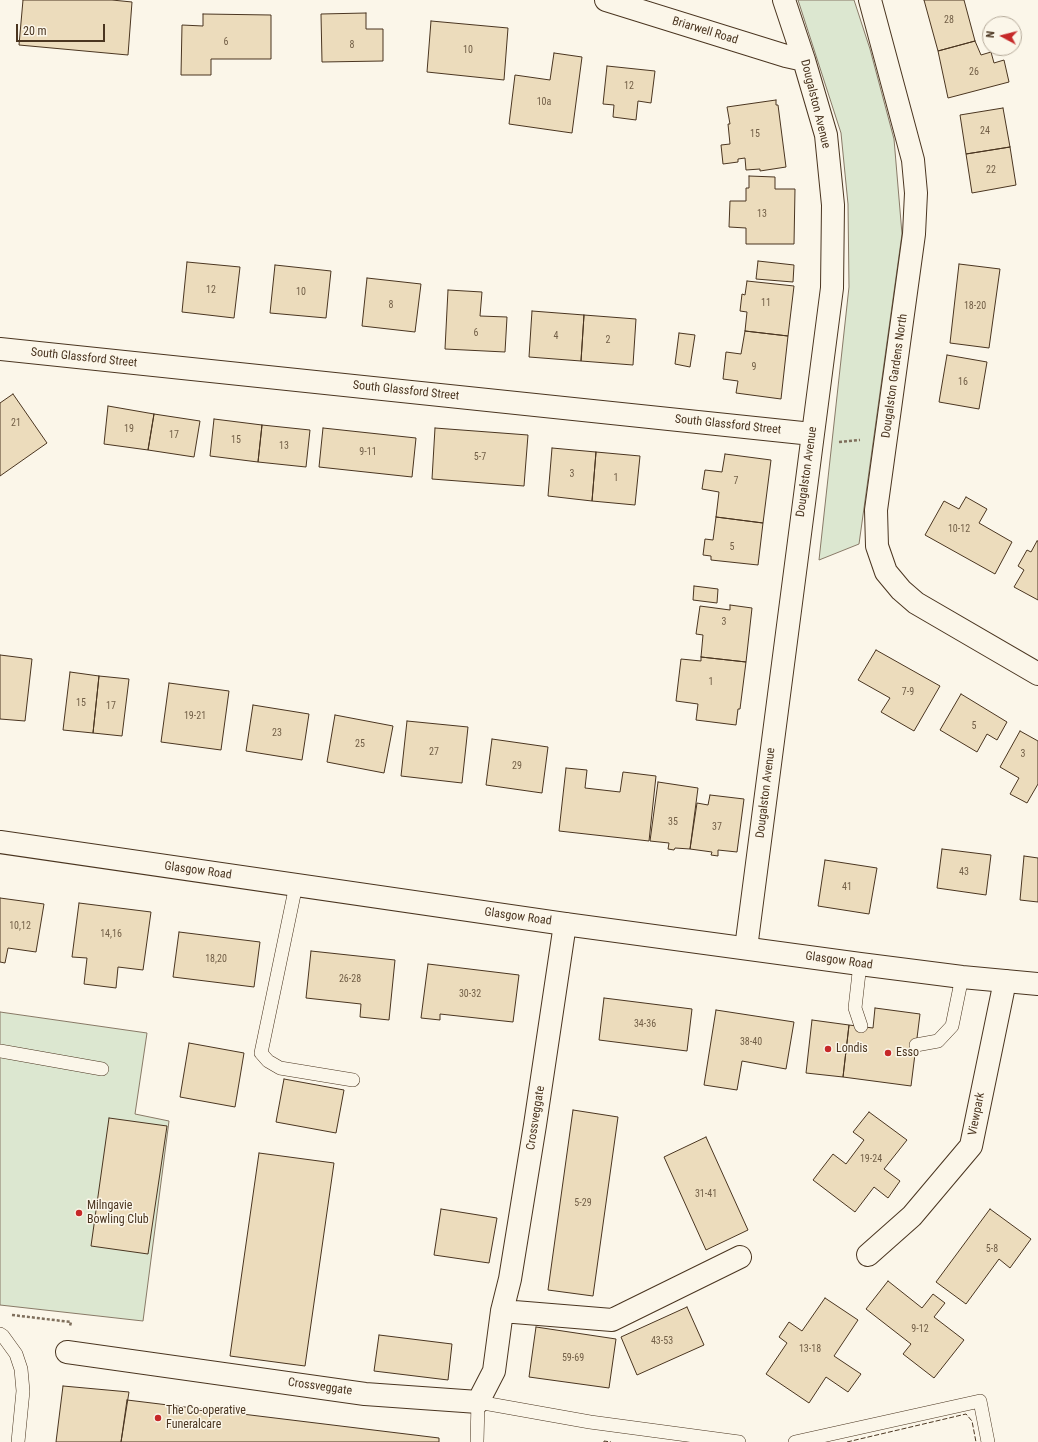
<!DOCTYPE html>
<html>
<head>
<meta charset="utf-8">
<style>
  body { margin:0 }
  #map { position:relative; width:1038px; height:1442px; overflow:hidden; background:#fbf6e9; font-family:"Roboto Condensed",sans-serif }
  canvas { display:block }
  .north { position:absolute; left:982px; top:16px; width:40px; height:40px; box-sizing:border-box; background:#fbf6e9; border:1px solid #b4a999; border-radius:50%; rotate:277deg; font-size:11px; font-weight:700; line-height:16px; text-align:center; color:#4a3520 }
  .north::after { content:''; display:block; margin:auto; width:14px; height:18px; background:#c62828; clip-path:polygon(50% 0,100% 100%,50% 72%,0 100%) }
  .scale { position:absolute; left:16px; top:24px; width:89px; height:18px; box-sizing:border-box; border:2px solid #4a3520; border-top:0; padding-left:5px; font-size:12px; line-height:14px; white-space:nowrap; color:#4a3520; -webkit-text-stroke:3px #fbf6e9; paint-order:stroke }
</style>
</head>
<body>
<div id="map">
<canvas width="1038" height="1442"></canvas>
<div class="north">N</div>
<div class="scale">20 m</div>
</div>
<script>
const ctx = document.querySelector('canvas').getContext('2d');
ctx.lineJoin = 'round';
function fillPath(path, color) { ctx.fillStyle = color; ctx.fill(path, 'evenodd'); }
const shape = rows => new Path2D(rows.map(r => 'M' + r).join(''));
function stroke(path, color, width, dash) { ctx.strokeStyle = color; ctx.lineWidth = width; ctx.lineCap = dash ? 'butt' : 'round'; ctx.setLineDash(dash || []); ctx.stroke(path); }
function write(font, color, halo, rows, align = 'center') {
  ctx.font = font + ' "Roboto Condensed",sans-serif'; ctx.lineWidth = 3; ctx.setLineDash([]); ctx.textBaseline = 'middle'; ctx.strokeStyle = halo; ctx.fillStyle = color; for (const [text, x, y, turn = 0] of rows) {
    ctx.save(); ctx.translate(x, y); ctx.rotate((+turn || 0) * Math.PI / 180); ctx.textAlign = isNaN(turn) ? turn : align; if (halo) ctx.strokeText(text, 0, 0); ctx.fillText(text, 0, 0); ctx.restore();
  }
}
const green = shape([
  [798,0,854,0,870,49,894,139,902,234,859,544,819,560,849,287,848,204,841,133,798,0],
  [0,1012,147,1033,135,1114,169,1121,143,1321,0,1305,0,1012]
]);
const building = shape([
  [23,0,112,0,132,2,128,55,19,45,23,0],
  [924,0,964,0,975,41,938,51,924,0],
  [366,13,366,29,383,29,383,61,322,62,321,14,366,13],
  [203,14,271,15,271,59,211,59,211,75,181,75,182,25,203,26,203,14],
  [431,21,508,28,504,80,427,72,431,21],
  [975,41,981,55,991,52,994,63,1004,60,1009,82,948,98,938,51,975,41],
  [554,53,582,57,572,133,509,124,515,75,550,80,554,53],
  [607,66,655,71,651,103,638,101,636,120,613,117,614,105,603,104,607,66],
  [776,100,776,105,778,105,786,167,760,171,760,169,746,170,745,158,738,159,738,162,723,164,721,145,730,144,728,124,730,124,727,107,776,100],
  [1003,108,1010,147,966,154,960,115,1003,108],
  [1010,147,1016,185,972,193,966,154,1010,147],
  [749,176,775,177,775,189,795,189,794,244,746,244,746,228,729,227,730,201,746,201,746,188,749,188,749,176],
  [758,261,794,265,793,282,756,279,758,261],
  [187,262,240,267,234,318,182,312,187,262],
  [959,264,1000,269,989,348,950,343,959,264],
  [275,265,331,271,326,318,270,313,275,265],
  [367,278,421,284,415,332,362,326,367,278],
  [747,281,794,286,788,336,745,331,747,312,740,311,742,294,745,295,747,281],
  [448,290,482,292,480,316,507,317,505,352,445,349,448,290],
  [532,311,584,315,581,361,529,357,532,311],
  [584,315,636,319,633,365,581,361,584,315],
  [745,331,788,336,781,399,736,393,738,381,723,379,726,352,741,354,745,331],
  [679,333,695,335,690,367,675,364,679,333],
  [947,355,987,362,979,409,939,402,947,355],
  [13,394,47,443,0,476,0,403,13,394],
  [108,406,154,414,148,450,104,444,108,406],
  [154,414,200,421,194,457,148,450,154,414],
  [214,419,262,425,258,462,210,456,214,419],
  [262,425,310,430,306,467,258,462,262,425],
  [323,428,416,438,412,477,319,467,323,428],
  [435,428,528,435,524,486,432,479,435,428],
  [552,448,596,452,592,501,548,496,552,448],
  [596,452,640,456,635,505,592,501,596,452],
  [725,454,771,460,763,523,716,517,719,492,702,489,705,470,722,472,725,454],
  [966,497,987,509,979,523,1012,542,995,574,925,535,944,501,959,509,966,497],
  [716,517,763,523,758,565,711,560,711,556,703,555,705,539,713,540,716,517],
  [1037,541,1038,541,1038,600,1014,587,1024,570,1018,566,1027,550,1031,552,1037,541],
  [694,586,718,589,717,603,693,600,694,586],
  [730,605,752,608,746,662,701,657,703,635,696,634,700,606,730,610,730,605],
  [876,650,940,686,914,731,881,712,890,698,858,680,876,650],
  [0,655,32,659,25,721,0,719,0,655],
  [701,657,746,662,740,709,738,709,736,725,696,720,698,704,676,701,681,659,701,661,701,657],
  [70,672,99,676,93,733,63,730,70,672],
  [99,676,129,679,122,736,93,733,99,676],
  [169,683,229,691,221,750,161,742,169,683],
  [961,694,1007,722,997,740,987,734,977,752,940,730,961,694],
  [253,705,309,714,302,760,246,751,253,705],
  [335,715,393,726,384,773,327,762,335,715],
  [407,721,468,727,462,783,401,776,407,721],
  [1020,731,1038,741,1038,784,1027,803,1010,794,1019,778,1000,767,1020,731],
  [492,739,548,747,542,793,486,785,492,739],
  [566,768,587,770,585,788,620,792,623,772,656,776,649,841,559,831,566,768],
  [658,782,698,788,690,849,675,848,674,850,668,849,669,843,650,841,658,782],
  [710,795,744,799,737,852,718,850,718,856,711,855,712,852,690,849,697,803,708,805,710,795],
  [942,849,991,855,986,895,937,888,942,849],
  [1024,856,1038,858,1038,902,1020,900,1024,856],
  [825,860,877,868,869,914,818,906,825,860],
  [0,898,44,904,36,952,8,948,5,963,0,962,0,898],
  [79,903,151,912,143,970,118,967,116,988,84,984,87,958,72,957,79,903],
  [179,932,260,942,254,987,173,977,179,932],
  [311,951,395,960,389,1020,360,1017,361,1004,306,998,311,951],
  [428,964,519,975,513,1022,440,1014,440,1020,421,1018,428,964],
  [604,998,692,1009,687,1051,599,1040,604,998],
  [875,1008,920,1014,911,1086,843,1077,849,1025,873,1028,875,1008],
  [716,1010,794,1022,786,1069,742,1061,737,1090,704,1085,716,1010],
  [812,1020,849,1025,843,1077,806,1073,812,1020],
  [189,1043,244,1053,235,1107,180,1097,189,1043],
  [284,1079,344,1090,336,1133,276,1122,284,1079],
  [573,1110,618,1117,593,1296,548,1290,573,1110],
  [869,1112,907,1140,884,1169,900,1181,888,1198,874,1187,855,1212,813,1180,833,1154,846,1164,864,1140,853,1132,869,1112],
  [109,1118,167,1126,148,1254,91,1246,109,1118],
  [706,1137,748,1230,706,1250,664,1157,706,1137],
  [259,1153,334,1163,305,1366,230,1356,259,1153],
  [441,1209,497,1218,489,1263,434,1255,441,1209],
  [990,1209,1031,1239,1010,1268,999,1259,966,1304,936,1282,990,1209],
  [888,1281,922,1308,933,1294,945,1303,934,1317,964,1340,934,1378,903,1354,911,1344,866,1309,888,1281],
  [825,1298,858,1320,834,1356,861,1374,848,1392,826,1377,809,1403,766,1374,787,1343,779,1337,789,1322,802,1331,825,1298],
  [687,1307,704,1345,637,1375,621,1337,687,1307],
  [536,1327,616,1339,609,1388,529,1377,536,1327],
  [379,1335,452,1344,448,1380,374,1371,379,1335],
  [63,1386,129,1392,121,1442,56,1442,63,1386],
  [127,1400,439,1438,439,1442,121,1442,127,1400]
]);
const path = shape([
  [839,442,860,440],
  [12,1315,71,1322,70,1326]
]);
const lane = shape([
  [296,885,261,1053,268,1061,280,1068,353,1080],
  [860,964,855,1008,861,1026],
  [916,1045,938,1041,952,1026,962,977],
  [0,1051,102,1069],
  [0,1334,3,1336,16,1354,21,1369,23,1391,18,1442],
  [477,1442,478,1402,590,1422,739,1442],
  [795,1442,980,1401,988,1442]
]);
const street = shape([
  [606,0,786,56,804,60],
  [870,0,913,160,916,193,914,234,876,510,877,546,886,572,901,590,916,603,1038,674],
  [0,349,812,434],
  [746,948,832,288,833,205,826,135,804,60,784,0],
  [868,1255,912,1216,971,1146,1005,981],
  [502,1311,612,1320,740,1257],
  [67,1352,365,1394,478,1402,494,1371,502,1311,510,1279,535,1125,565,924]
]);
const primary = shape([
  [0,842,565,924,860,964,962,977,1038,984]
]);
const fence = shape([
  [604,1442,604,1441,611,1442],
  [847,1442,966,1414,972,1421,976,1442]
]);
const markers = [
  [828,1049,4,"#c62828"],
  [888,1053,4,"#c62828"],
  [79,1213,4,"#c62828"],
  [158,1418,4,"#c62828"]
];
const numberNames = [
  ["28",949,20],
  ["6",226,42],
  ["8",352,45],
  ["10",468,50],
  ["26",974,72],
  ["12",629,86],
  ["10a",544,102],
  ["24",985,131],
  ["15",755,134],
  ["22",991,170],
  ["13",762,214],
  ["12",211,290],
  ["10",301,292],
  ["11",766,303],
  ["8",391,305],
  ["18-20",975,306],
  ["6",476,333],
  ["4",556,336],
  ["2",608,340],
  ["9",754,367],
  ["16",963,382],
  ["21",16,423],
  ["19",129,429],
  ["17",174,435],
  ["15",236,440],
  ["13",284,446],
  ["9-11",368,452],
  ["5-7",480,457],
  ["3",572,474],
  ["1",616,478],
  ["7",736,481],
  ["10-12",959,529],
  ["5",732,547],
  ["3",724,622],
  ["1",711,682],
  ["7-9",908,692],
  ["15",81,703],
  ["17",111,706],
  ["19-21",195,716],
  ["5",974,726],
  ["23",277,733],
  ["25",360,744],
  ["27",434,752],
  ["3",1023,754],
  ["29",517,766],
  ["35",673,822],
  ["37",717,827],
  ["43",964,872],
  ["41",847,887],
  ["10,12",20,926],
  ["14,16",111,934],
  ["18,20",216,959],
  ["26-28",350,979],
  ["30-32",470,994],
  ["34-36",645,1024],
  ["38-40",751,1042],
  ["19-24",871,1159],
  ["31-41",706,1194],
  ["5-29",583,1203],
  ["5-8",992,1249],
  ["9-12",920,1329],
  ["43-53",662,1341],
  ["13-18",810,1349],
  ["59-69",573,1358]
];
const streetNames = [
  ["Briarwell Road",705,31,17],
  ["Dougalston Avenue",815,104,76],
  ["South Glassford Street",84,358,6],
  ["Dougalston Gardens North",895,376,-82],
  ["South Glassford Street",406,391,6],
  ["South Glassford Street",728,425,6],
  ["Dougalston Avenue",807,472,-82],
  ["Dougalston Avenue",766,793,-83],
  ["Glasgow Road",198,871,8],
  ["Glasgow Road",518,917,8],
  ["Glasgow Road",839,961,8],
  ["Viewpark",977,1114,-79],
  ["Crossveggate",536,1118,-81],
  ["Crossveggate",320,1387,8]
];
const poiNames = [
  ["Londis",836,1049],
  ["Esso",896,1053],
  ["Milngavie",87,1206],
  ["Bowling Club",87,1220],
  ["The Co-operative",166,1411],
  ["Funeralcare",166,1425]
];
fillPath(green, '#dce7d0');
stroke(green, '#887966', 1);
fillPath(building, '#ecdcbc');
stroke(building, '#4a3520', 1);
stroke(lane, '#4a3520', 14);
stroke(street, '#4a3520', 24);
stroke(primary, '#4a3520', 24);
stroke(path, '#7f6f5c', 2.5, [3, 2]);
stroke(lane, '#fbf6e9', 13);
stroke(street, '#fbf6e9', 22);
stroke(primary, '#fbf6e9', 22);
stroke(fence, '#4a3520', 1, [5, 2]);
for (const [x, y, r, color] of markers) { const dot = new Path2D(); dot.arc(x, y, r, 0, 2 * Math.PI); ctx.fillStyle = color; ctx.fill(dot); stroke(dot, '#fbf6e9', 1.5); }
write('10px', '#725f47', null, numberNames);
write('12px', '#4a3520', '#fbf6e9', streetNames);
write('12px', '#4a3520', '#fbf6e9', poiNames, 'left');
</script>
</body>
</html>
